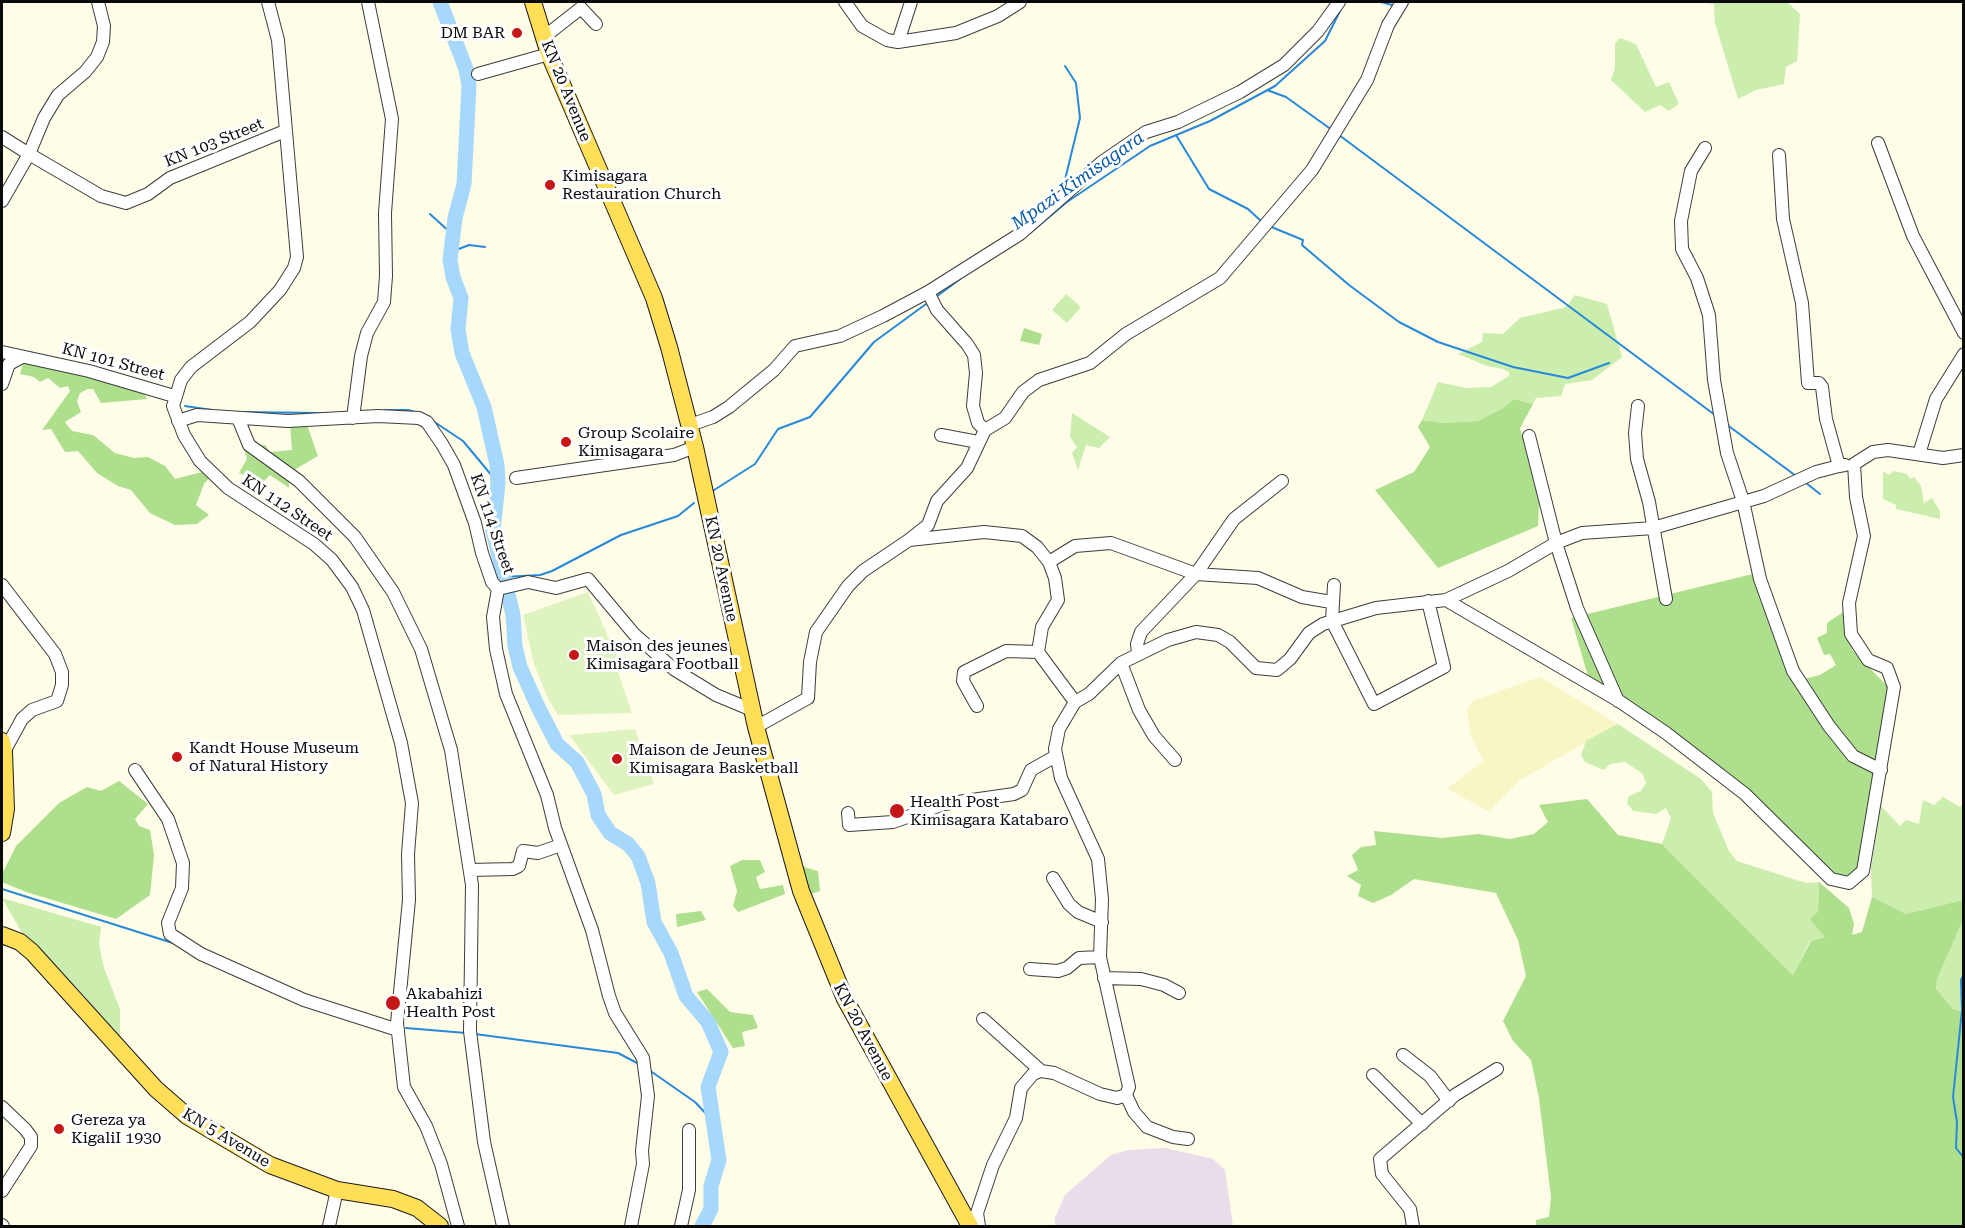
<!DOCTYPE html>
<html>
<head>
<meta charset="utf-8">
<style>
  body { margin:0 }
  #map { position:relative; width:1965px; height:1228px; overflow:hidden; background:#fffce8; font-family:"Roboto Serif",serif }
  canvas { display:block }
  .frame { position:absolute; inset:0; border:3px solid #0a0a0a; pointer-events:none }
</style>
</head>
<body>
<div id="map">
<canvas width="1965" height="1228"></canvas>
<div class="frame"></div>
</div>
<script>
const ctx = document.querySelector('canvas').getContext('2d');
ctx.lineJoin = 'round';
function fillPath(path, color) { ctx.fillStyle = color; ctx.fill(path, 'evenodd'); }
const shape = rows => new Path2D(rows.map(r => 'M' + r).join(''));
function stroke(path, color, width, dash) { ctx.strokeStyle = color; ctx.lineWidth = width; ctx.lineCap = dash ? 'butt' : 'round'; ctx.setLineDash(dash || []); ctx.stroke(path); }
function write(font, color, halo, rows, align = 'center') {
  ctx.font = font + ' "Roboto Serif",serif'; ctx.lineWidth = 6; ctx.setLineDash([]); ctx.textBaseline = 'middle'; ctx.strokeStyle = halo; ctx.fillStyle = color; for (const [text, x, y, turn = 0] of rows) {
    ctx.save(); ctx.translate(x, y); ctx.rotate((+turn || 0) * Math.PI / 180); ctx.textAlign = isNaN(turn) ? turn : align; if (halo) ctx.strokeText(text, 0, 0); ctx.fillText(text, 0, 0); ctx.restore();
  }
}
const industrial = shape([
  [1165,1148,1213,1159,1225,1170,1233,1226,1055,1226,1055,1218,1065,1195,1111,1155,1128,1150]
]);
const farmland = shape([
  [1540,677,1618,724,1520,780,1489,811,1447,789,1483,761,1470,733,1467,710,1472,701]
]);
const green = shape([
  [1701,2,1787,2,1800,14,1797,61,1786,67,1784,84,1756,90,1738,99,1715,23,1714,4],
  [1620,38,1636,44,1656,87,1669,82,1679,104,1669,111,1660,105,1645,112,1611,80,1615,68,1615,43],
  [1066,294,1081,307,1067,323,1052,310],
  [1575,295,1607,304,1622,357,1592,380,1565,384,1561,396,1536,398,1533,404,1514,399,1503,408,1478,421,1443,423,1422,420,1438,382,1466,388,1491,387,1509,376,1509,372,1503,369,1487,366,1458,354,1482,342,1483,333,1503,334,1520,318,1566,307],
  [1072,413,1110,437,1099,448,1086,445,1078,470,1072,453,1077,447,1070,437],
  [1883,471,1889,475,1894,471,1907,474,1910,479,1914,477,1921,486,1924,503,1932,498,1940,511,1940,519,1896,509,1896,505,1883,499],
  [1618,724,1701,779,1712,792,1713,813,1729,851,1737,861,1806,883,1819,882,1818,912,1825,937,1810,941,1793,975,1662,844,1671,818,1666,808,1656,814,1633,811,1627,803,1629,796,1641,791,1646,783,1642,773,1625,762,1610,764,1604,770,1585,762,1581,755,1586,741],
  [1943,797,1960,807,1963,803,1963,900,1906,914,1872,897,1871,868,1881,806,1900,826,1906,820,1919,824,1923,800,1934,805],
  [2,898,101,927,99,944,104,968,120,1009,120,1039,78,989,25,938],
  [1963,920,1963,1012,1953,1009,1936,990,1937,979]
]);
const forest = shape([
  [1024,328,1042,334,1039,345,1020,341],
  [23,363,98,377,143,390,147,399,101,403,93,389,88,389,80,393,77,401,81,412,65,422,72,431,93,435,115,453,134,458,148,457,165,466,175,479,202,472,211,476,204,484,196,505,209,515,197,524,175,525,150,513,131,490,118,486,97,473,78,451,65,452,51,429,42,430,70,391,68,386,60,388,48,378,40,382,34,377,20,374],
  [1514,399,1533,404,1520,428,1539,503,1538,526,1438,568,1375,490,1414,472,1430,447,1418,427,1422,420,1443,423,1478,421,1503,408],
  [290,424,307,425,318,456,294,470,289,476,289,488,270,475,264,481,239,473,247,459,244,449,265,445,270,452,292,450],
  [1761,572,1804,679,1820,675,1836,665,1830,654,1824,655,1817,638,1827,633,1827,623,1846,610,1852,650,1890,689,1862,862,1850,879,1837,878,1729,775,1590,683,1571,618],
  [119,781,148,804,135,819,139,826,150,830,154,855,150,895,116,919,26,892,2,882,2,874,16,846,59,803,87,787,101,791],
  [1587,799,1618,835,1662,844,1793,975,1811,941,1825,937,1810,919,1818,912,1819,882,1849,908,1854,924,1852,935,1862,932,1872,897,1906,914,1963,900,1963,920,1937,979,1936,989,1953,1009,1963,1012,1963,1226,1536,1226,1536,1220,1549,1217,1551,1197,1539,1098,1531,1060,1513,1041,1503,1021,1526,976,1518,940,1496,893,1414,879,1391,895,1373,903,1358,896,1361,885,1347,876,1358,870,1352,855,1361,847,1376,845,1374,831,1442,838,1478,834,1510,839,1534,834,1548,822,1539,805],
  [798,855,804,867,818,871,820,891,805,896],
  [742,860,760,860,765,872,756,877,760,889,783,885,785,894,738,912,733,906,737,891,730,866],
  [701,911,706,920,677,927,676,914],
  [707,989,730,1012,753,1015,758,1028,742,1032,745,1046,733,1048,697,992]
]);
const pitch = shape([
  [588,592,618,658,618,672,632,713,558,715,548,699,534,664,523,615],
  [635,729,654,784,614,795,569,735]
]);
const stream = shape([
  [1381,2,1392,5],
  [1267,90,1286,97,1332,130],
  [1176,135,1209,189,1248,209,1262,222],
  [1339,135,1715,415],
  [1062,192,1080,118,1076,83,1065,66],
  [430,214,453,235],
  [1269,226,1303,240,1302,245,1349,285,1399,322,1438,342,1513,367,1568,378,1609,363],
  [1030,233,1067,202,1150,146,1210,121,1275,86,1325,41,1341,9],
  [451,252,469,245,485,247],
  [936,297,960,279],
  [185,406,212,410],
  [385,410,408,410,415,412],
  [241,412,320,413],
  [433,421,463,441,498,483],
  [1726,424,1796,476],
  [1806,483,1820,494],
  [711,492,755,464,778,429,810,417,874,342,926,304],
  [504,577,540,575,552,571,621,535,678,516,694,503],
  [2,889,176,944],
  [1964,974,1961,980,1962,1010,1953,1097,1957,1122,1956,1148,1964,1158],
  [406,1028,466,1033],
  [475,1034,618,1053,639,1064],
  [649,1070,695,1102,712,1120]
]);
const river = shape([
  [440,2,466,69,469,86,464,184,455,218,450,260,453,277,461,298,458,329,462,353,484,407,497,465,498,483,493,531,513,615,515,646,520,667,538,707,557,744,577,762,594,794,598,815,610,833,628,844,638,856,648,883,654,922,671,953,686,996,708,1022,721,1052,708,1087,719,1160,711,1186,711,1209,702,1226]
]);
const minor = shape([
  [98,2,104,26,103,42,97,57,85,72,58,95,44,118,29,154,101,196,126,203,148,194,170,178,285,131],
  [268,2,278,40,297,257,294,268,280,290,250,322,191,367,181,380,173,406,184,435,200,461,228,488,314,544,332,560,352,587,363,610,401,743,412,803,408,854,409,900,397,1023,404,1087,426,1126,441,1164,458,1226],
  [845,2,862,26,887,40,898,42,956,33,998,16,1020,2],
  [544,37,581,8,596,24],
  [898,42,911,2],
  [478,74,549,54],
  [2,137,29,154,2,201],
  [1878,143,1913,236,1964,333],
  [1705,148,1691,171,1681,221,1682,249,1697,278,1709,315,1714,380,1727,453,1743,501,1760,579,1793,671,1829,726,1853,756,1881,770],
  [1779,155,1783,219,1802,303,1808,383,1819,383,1822,387,1826,419,1839,466,1845,465],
  [928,292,937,310,967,344,974,355,976,373,973,406,978,423,985,430],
  [2,352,89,371,174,396],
  [2,384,9,364,22,357],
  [1638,406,1635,433,1637,459,1649,502,1666,599],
  [238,418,249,445,299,481,355,537,393,592,421,649,451,750,472,885,470,1031,484,1142,503,1226],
  [353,418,361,356,367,333,384,302,386,276,385,213,392,119,368,2],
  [178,421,197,415,288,421,378,416,419,418,427,422,442,444,454,465,475,523,482,553,492,582,498,589],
  [690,425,713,417,729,407,774,370,795,346,840,336,883,316,928,292,1020,234,1102,162,1146,132,1178,122,1240,92,1284,65,1318,31,1339,2],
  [941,435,978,442],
  [1529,436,1556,543,1577,608,1618,701],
  [1919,454,1936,399,1964,354],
  [516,478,674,455,695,447],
  [909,540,928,525,937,501,967,468,985,430,1005,418,1023,392,1039,380,1090,363,1126,334,1220,278,1312,170,1367,80,1388,25,1402,2],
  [1049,562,1075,546,1111,543,1196,574,1258,578,1302,597,1331,602],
  [2,585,55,654,62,672,62,685,57,701,32,710,22,719,4,752],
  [1334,585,1332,621,1374,704,1444,667,1428,601],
  [498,589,493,617,496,649,506,694,547,795,555,828,592,930,609,996,615,1013,643,1058,648,1096,642,1151,643,1164,631,1226],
  [498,589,528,582,556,588,588,579,634,634,675,670,716,695,752,710],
  [1446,600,1508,571,1556,543,1582,533,1653,528,1764,496,1816,472,1839,466],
  [1138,653,1137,644,1141,632,1196,574,1234,519,1282,481],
  [1121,663,1139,710,1154,736,1175,760],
  [977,706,963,681,964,672,1006,651,1038,652],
  [756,727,808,698,810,662,816,632,848,586,863,571,909,540,984,532,1022,536,1037,547,1049,562,1055,578,1058,600,1042,627,1038,652,1075,702],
  [135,770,168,819,183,863,182,888,168,923,170,934,201,954,304,1000,398,1030],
  [848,813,849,825,893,822,944,804,1014,794,1022,790,1031,770,1056,756],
  [470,870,513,869,519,866,523,851,538,853,561,845],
  [1053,878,1069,904,1078,912,1102,922],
  [1030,969,1058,971,1067,968,1079,958,1100,957],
  [1104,978,1141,979,1164,985,1179,993],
  [983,1019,1041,1071],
  [1403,1055,1430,1076,1449,1101],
  [1373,1075,1422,1124],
  [1126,1095,1134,1112,1147,1127,1173,1137,1188,1139],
  [2,1107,25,1129,31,1137,31,1146,2,1191],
  [2,1225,3,1226],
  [329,1226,337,1190],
  [681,1226,689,1190,689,1130],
  [979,1226,977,1213,993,1165,1016,1118,1021,1088,1033,1074,1041,1071,1054,1073,1100,1094,1117,1098,1126,1095,1129,1087,1100,957,1102,899,1098,859,1061,778,1055,749,1059,729,1075,702,1089,694,1121,663,1168,640,1196,632,1218,635,1230,642,1256,668,1277,670,1290,659,1309,633,1323,624,1376,608,1446,600,1619,701,1666,733,1745,794,1831,879,1849,883,1863,871,1894,687,1887,668,1868,660,1851,634,1849,603,1864,536,1856,497,1854,464,1873,452,1888,450,1943,458,1964,455],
  [1413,1226,1410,1209,1382,1174,1380,1159,1455,1095,1497,1069]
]);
const major = shape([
  [533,2,549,54,654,298,669,347,695,447,756,727,801,891,845,999,970,1226],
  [2,741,4,752,6,809,2,833],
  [2,935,20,942,32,952,156,1089,187,1116,270,1165,337,1190,393,1199,417,1208,440,1226]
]);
const markers = [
  [517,33,6,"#c61717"],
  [550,185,6,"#c61717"],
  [566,442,6,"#c61717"],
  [574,655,6,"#c61717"],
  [177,757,6,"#c61717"],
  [617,759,6,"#c61717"],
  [897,811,8,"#c61717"],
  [393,1003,8,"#c61717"],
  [59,1129,6,"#c61717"]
];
const poiNames = [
  ["DM BAR",505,33,"right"],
  ["Kimisagara",562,176],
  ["Restauration Church",562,194],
  ["Group Scolaire",578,433],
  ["Kimisagara",578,451],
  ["Maison des jeunes",586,646],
  ["Kimisagara Football",586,664],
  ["Kandt House Museum",189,748],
  ["of Natural History",189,766],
  ["Maison de Jeunes",629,750],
  ["Kimisagara Basketball",629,768],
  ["Health Post",910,802],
  ["Kimisagara Katabaro",910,820],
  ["Akabahizi",406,994],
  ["Health Post",406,1012],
  ["Gereza ya",71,1120],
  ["KigaliI 1930",71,1138]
];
const streetNames = [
  ["KN 20 Avenue",566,91,68],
  ["KN 103 Street",214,143,-22],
  ["KN 101 Street",113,362,15],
  ["KN 112 Street",287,508,34],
  ["KN 114 Street",492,524,71],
  ["KN 20 Avenue",721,569,78],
  ["KN 20 Avenue",863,1032,62],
  ["KN 5 Avenue",226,1138,31]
];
const waterNames = [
  ["Mpazi Kimisagara",1078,181,-35]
];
fillPath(industrial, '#eaddeb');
fillPath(farmland, '#f7f6c5');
fillPath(green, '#cbedae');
fillPath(forest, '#addf8c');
fillPath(pitch, '#dff3c1');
stroke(stream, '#2789da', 2);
stroke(river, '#a6d8fc', 15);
stroke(minor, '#3d3d3d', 14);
stroke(major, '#1b1b1b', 18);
stroke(minor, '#fff', 12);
stroke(major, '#ffdf58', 16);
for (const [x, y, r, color] of markers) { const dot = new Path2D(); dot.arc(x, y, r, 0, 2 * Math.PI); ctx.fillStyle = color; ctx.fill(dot); stroke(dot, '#fff', 2); }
write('16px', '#0a0a0a', '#fff', poiNames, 'left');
write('16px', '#0a0a0a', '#fff', streetNames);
write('italic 18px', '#0a5aa6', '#fff', waterNames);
</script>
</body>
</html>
